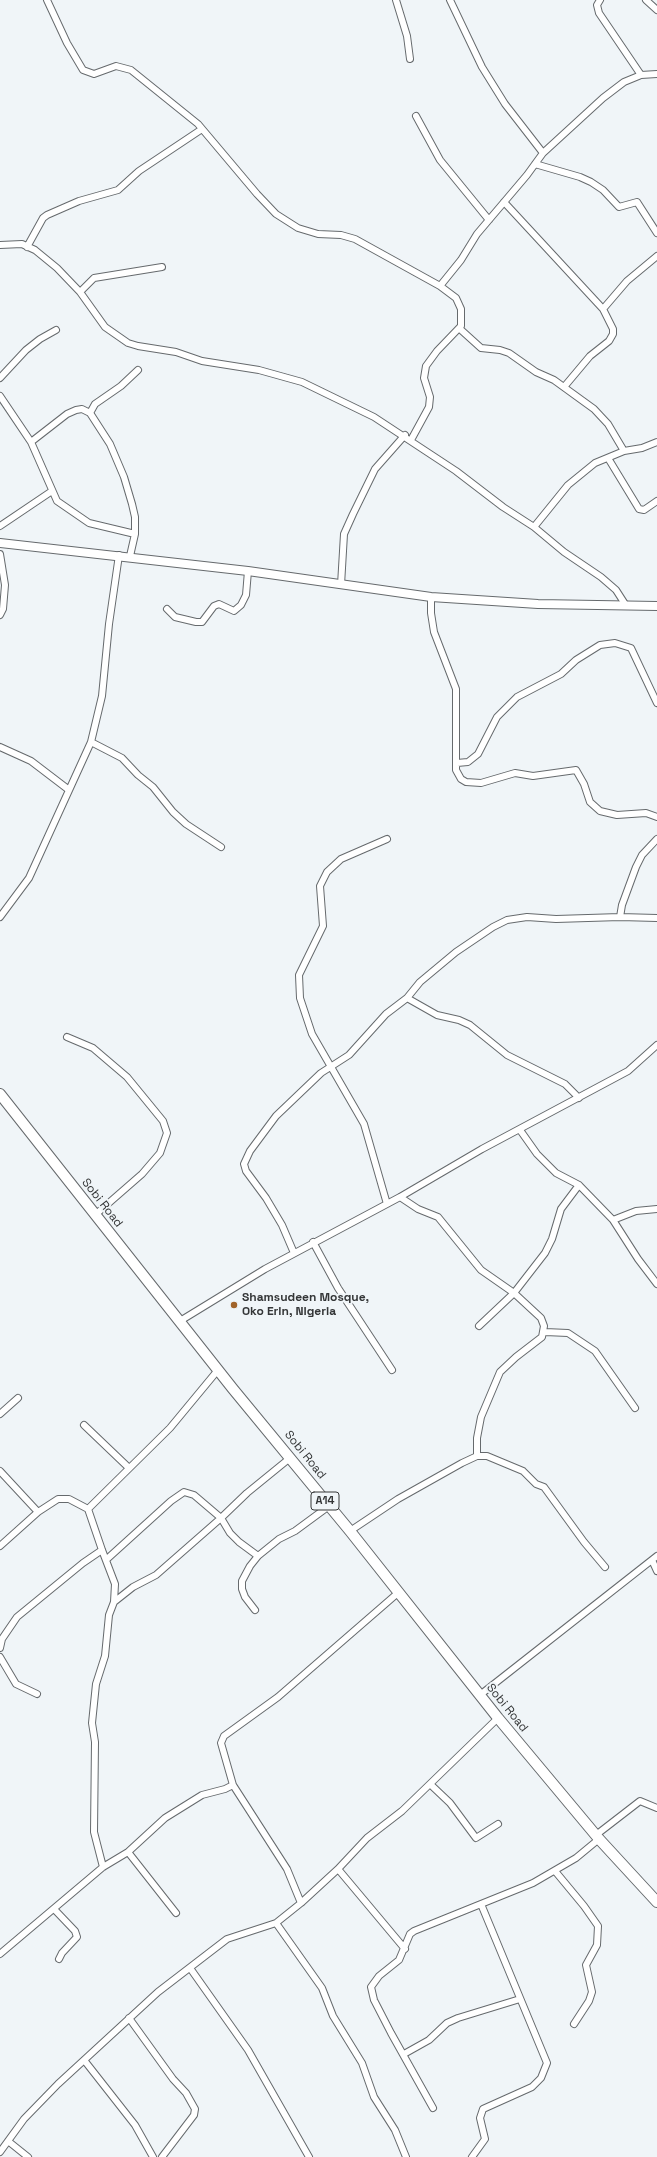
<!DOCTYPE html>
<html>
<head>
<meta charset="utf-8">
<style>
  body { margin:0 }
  canvas { display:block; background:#f0f5f8 }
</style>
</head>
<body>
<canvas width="657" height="2157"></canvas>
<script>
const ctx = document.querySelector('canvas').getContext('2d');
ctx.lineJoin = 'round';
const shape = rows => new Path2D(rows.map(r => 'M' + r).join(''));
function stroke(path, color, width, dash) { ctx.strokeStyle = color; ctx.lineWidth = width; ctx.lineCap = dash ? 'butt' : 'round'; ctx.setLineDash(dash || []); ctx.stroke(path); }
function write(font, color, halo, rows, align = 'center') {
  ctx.font = font + ' "Space Grotesk",sans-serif'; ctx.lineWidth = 4; ctx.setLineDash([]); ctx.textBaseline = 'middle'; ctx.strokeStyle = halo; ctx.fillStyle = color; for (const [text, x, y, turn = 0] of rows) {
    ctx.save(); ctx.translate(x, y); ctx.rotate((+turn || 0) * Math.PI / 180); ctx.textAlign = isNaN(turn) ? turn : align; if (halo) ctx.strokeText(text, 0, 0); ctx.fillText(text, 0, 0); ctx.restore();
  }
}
const minor = shape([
  [47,0,67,43,83,70,94,74,116,66,131,70,198,124,257,194,276,214,298,228,318,234,341,235,355,239,440,286,456,298,461,309,461,326,437,351,426,366,424,378,430,397,429,407,411,440],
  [396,0,407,36,410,59],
  [450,0,482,67,505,104,543,153],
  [600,0,597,5,599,13,641,75],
  [646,0,657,10],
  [416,116,440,160,489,220],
  [535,164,580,177,591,182,603,190,619,207,637,202,657,233],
  [504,202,603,309,613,329,613,334,609,341,590,356,564,387],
  [0,245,22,244,35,250,57,268,80,292,105,327,128,343,138,346,176,352,202,361,259,370,302,382,374,417,456,471,503,507,534,527,564,552,601,577,616,590,625,604],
  [27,247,43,218,47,215,79,201,118,190,139,171,202,129],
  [440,286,461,260,477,234,527,175,543,153,603,98,624,82,641,75,657,74],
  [80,292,94,278,162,267],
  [603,309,627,281,657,256],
  [460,329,481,348,500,350,509,353,536,372,554,380,594,409,608,424,624,451],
  [0,378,26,350,40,339,56,330],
  [0,396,31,442,57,501,89,523,135,534],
  [90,413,95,404,121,386,138,370],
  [31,442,67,414,76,410,82,409,90,413,110,444,124,477,132,504,135,517,135,534,130,556],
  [608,458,639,509,644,510,657,501],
  [0,526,52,491],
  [534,527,568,485,595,463,624,451,642,448,657,442],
  [0,554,5,585,3,609,0,615],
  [341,585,344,534,353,514,375,469,405,435],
  [431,597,431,613,434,632,456,689,456,770,461,779,466,782,481,783,515,773,533,776,576,770,584,784,590,802,600,811,617,815,646,813,657,817],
  [167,609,175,617,196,622,202,622,214,606,219,604,234,611,241,605,246,595,248,571],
  [91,742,122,758,138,775,153,787,173,812,186,824,221,847],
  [0,747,31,761,69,790],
  [457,763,468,762,478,754,497,717,517,697,561,674,576,660,600,645,615,643,631,648,657,703],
  [0,917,29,878,91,742,102,696,109,624,119,555],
  [620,917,622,905,636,867,642,855,657,839],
  [407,998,437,1015,459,1020,470,1025,507,1055,565,1084,579,1098],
  [67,1037,93,1048,127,1077,163,1121,167,1133,160,1153,142,1174,95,1215],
  [520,1130,537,1154,556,1173,579,1185,613,1220,638,1259,657,1284],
  [400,1197,418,1209,438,1217,481,1270,514,1293,541,1318,544,1326,542,1337,516,1357,500,1372,481,1417,477,1438,477,1456],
  [387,1204,364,1124,312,1034,300,998,299,975,323,926,320,886,327,872,341,859,387,839],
  [613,1220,636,1211,657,1209],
  [313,1242,338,1288,392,1370],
  [294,1253,282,1225,266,1198,246,1171,244,1164,250,1151,276,1116,321,1073,349,1055,386,1014,407,998,420,982,456,952,493,927,507,920,527,917,556,919,620,917,657,918],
  [180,1321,265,1269,400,1197,482,1149,628,1071,657,1045],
  [479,1326,514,1293,545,1253,552,1239,561,1209,579,1185],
  [545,1332,568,1333,595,1351,635,1408],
  [0,1414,18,1398],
  [84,1425,129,1468],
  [0,1471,38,1512],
  [88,1509,170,1428,218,1370],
  [350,1531,398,1499,462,1463,477,1456,487,1456,523,1471,536,1484,544,1487,584,1542,605,1567],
  [0,1546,38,1512,58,1499,69,1499,88,1509,102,1550,115,1584,114,1602,109,1615,105,1656,96,1684,92,1723,95,1742,94,1832,103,1867],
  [107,1559,171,1501,184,1492,194,1495,221,1518,230,1533,239,1542,258,1556],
  [652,1560,657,1571],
  [114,1602,133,1587,156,1575,221,1518,247,1493,290,1458],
  [255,1610,245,1597,242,1589,242,1581,250,1566,258,1556,279,1539,295,1531,329,1506],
  [0,1648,2,1639,17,1617,83,1563,102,1550],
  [0,1657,16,1684,37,1694],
  [480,1695,657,1556],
  [430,1784,450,1803,476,1838,498,1824],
  [596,1835,640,1801,657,1808],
  [128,1852,176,1913],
  [338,1869,405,1949],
  [555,1871,584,1906,598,1926,597,1945,586,1965,592,1992,589,2001,574,2024],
  [301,1903,287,1869,233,1785,221,1743,224,1736,278,1697,399,1592],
  [54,1909,75,1931,77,1937,62,1953,59,1959],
  [276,1923,322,1988,333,2016,362,2063,374,2097,395,2130,406,2157],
  [0,1954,103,1867,128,1852,165,1818,202,1795,225,1789,233,1785],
  [190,1968,248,2050,309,2157],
  [129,2018,173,2079,186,2093,195,2109,194,2115,162,2157],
  [404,2054,429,2040,447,2023,458,2018,520,1999],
  [84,2060,135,2125,153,2157],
  [433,2108,391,2033,374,2000,371,1987,379,1976,399,1960,410,1934,414,1931,533,1883,576,1858,599,1839],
  [8,2141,28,2157],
  [0,2152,24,2119,58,2084,158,1992,227,1939,276,1923,301,1903,338,1869,367,1838,402,1811,498,1718],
  [472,2157,485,2139,480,2118,483,2109,532,2087,541,2078,547,2063,481,1904]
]);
const tertiary = shape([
  [0,543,248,571,431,597,538,604,657,606]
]);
const trunk = shape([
  [0,1094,233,1389,350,1531,498,1718,599,1839,657,1902]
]);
const markers = [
  [234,1305,4,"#a16329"]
];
const shields = [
  [325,1501,28]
];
const shieldNames = [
  ["A14",325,1501]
];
const streetNames = [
  ["Sobi Road",102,1203,52],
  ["Sobi Road",305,1455,51],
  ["Sobi Road",507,1708,51]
];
const poiNames = [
  ["Shamsudeen Mosque,",242,1298],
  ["Oko Erin, Nigeria",242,1312]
];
stroke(minor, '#666a6d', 8);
stroke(tertiary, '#666a6d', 10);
stroke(trunk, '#666a6d', 12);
stroke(minor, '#fff', 6);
stroke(tertiary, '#fff', 8);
stroke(trunk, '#fff', 10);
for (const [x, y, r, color] of markers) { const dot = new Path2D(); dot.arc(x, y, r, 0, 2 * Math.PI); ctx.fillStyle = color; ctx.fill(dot); stroke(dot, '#f0f5f8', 1.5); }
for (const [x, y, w] of shields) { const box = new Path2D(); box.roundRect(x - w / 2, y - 9, w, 18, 3); ctx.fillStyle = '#f0f5f8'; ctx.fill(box); stroke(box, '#343637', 1); }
write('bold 11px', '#343637', null, shieldNames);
write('12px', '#343637', '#f0f5f8', streetNames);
write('bold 12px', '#343637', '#f0f5f8', poiNames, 'left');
</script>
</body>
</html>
